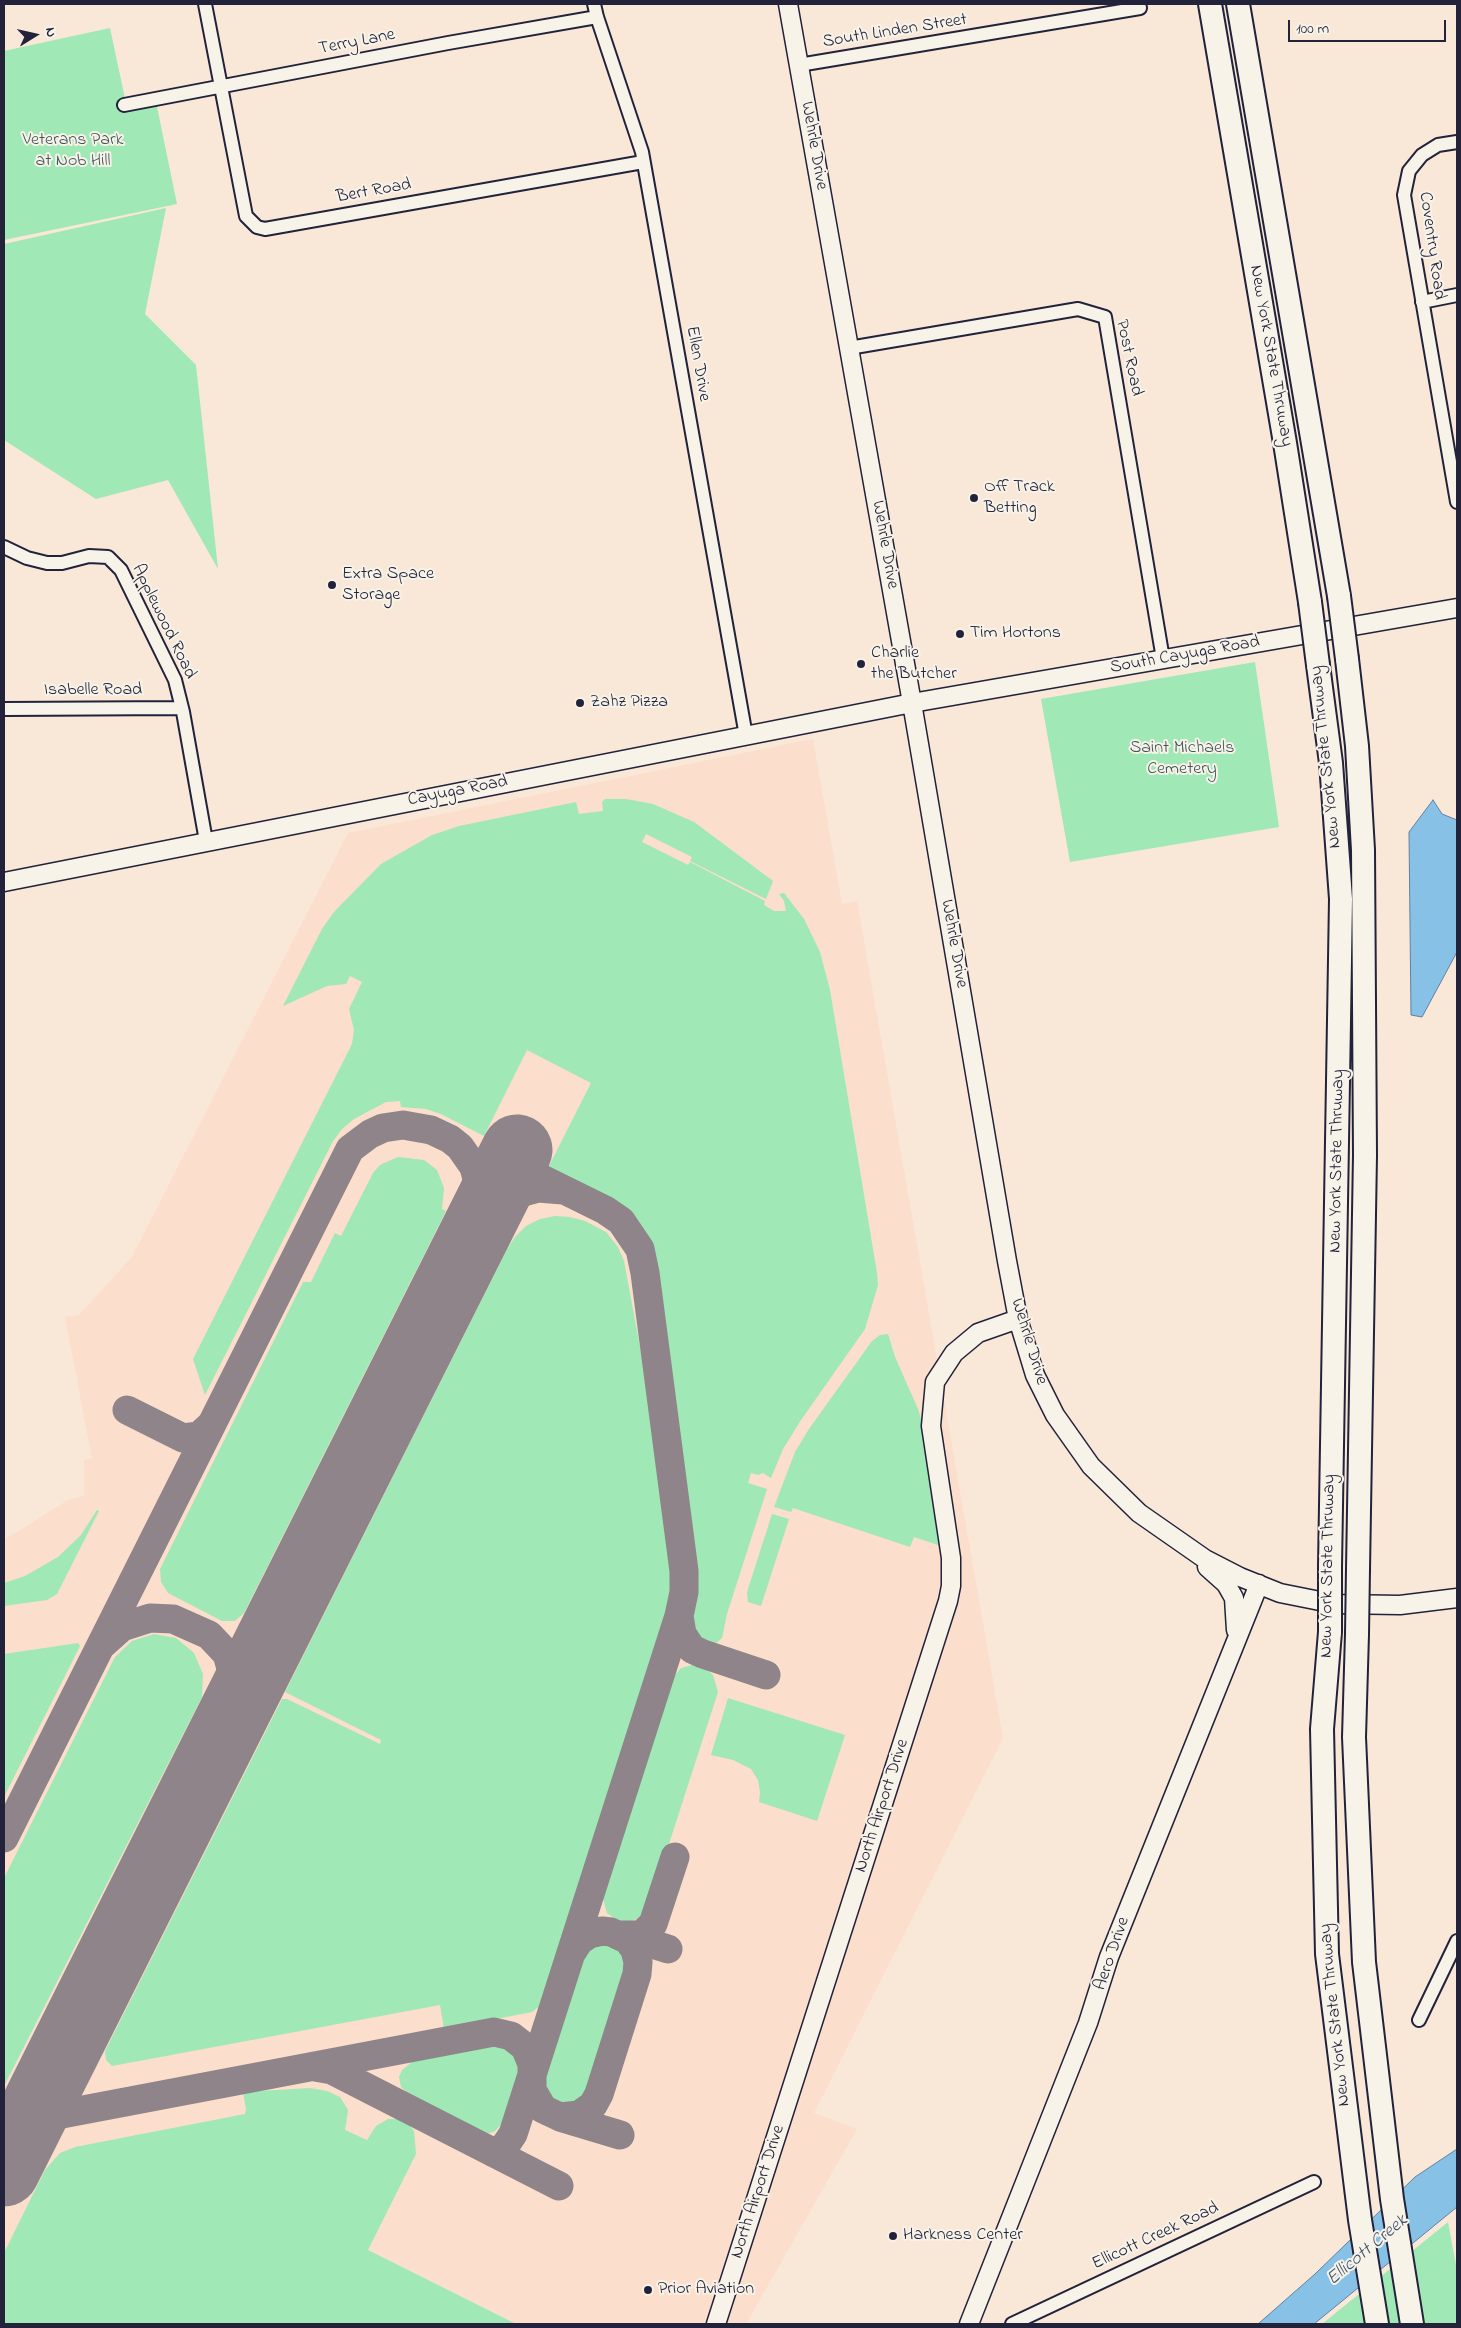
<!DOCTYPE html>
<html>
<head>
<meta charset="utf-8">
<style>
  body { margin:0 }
  #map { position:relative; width:1461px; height:2328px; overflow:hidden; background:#f9e7d7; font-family:"Indie Flower",sans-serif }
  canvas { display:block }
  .frame { position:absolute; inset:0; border:5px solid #22223b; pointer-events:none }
  .north { position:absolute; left:10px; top:10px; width:50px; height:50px; -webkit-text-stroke:4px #f7f3e8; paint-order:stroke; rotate:80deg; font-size:14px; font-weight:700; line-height:20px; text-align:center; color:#22223b }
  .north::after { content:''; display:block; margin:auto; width:18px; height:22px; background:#22223b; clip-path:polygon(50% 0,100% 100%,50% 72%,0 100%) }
  .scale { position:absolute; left:1288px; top:20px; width:158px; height:22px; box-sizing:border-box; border:2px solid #22223b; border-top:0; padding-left:6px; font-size:15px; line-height:18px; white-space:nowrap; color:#22223b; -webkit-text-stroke:4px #f7f3e8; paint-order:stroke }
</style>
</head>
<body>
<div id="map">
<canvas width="1461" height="2328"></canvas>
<div class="frame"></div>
<div class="north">N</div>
<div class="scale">100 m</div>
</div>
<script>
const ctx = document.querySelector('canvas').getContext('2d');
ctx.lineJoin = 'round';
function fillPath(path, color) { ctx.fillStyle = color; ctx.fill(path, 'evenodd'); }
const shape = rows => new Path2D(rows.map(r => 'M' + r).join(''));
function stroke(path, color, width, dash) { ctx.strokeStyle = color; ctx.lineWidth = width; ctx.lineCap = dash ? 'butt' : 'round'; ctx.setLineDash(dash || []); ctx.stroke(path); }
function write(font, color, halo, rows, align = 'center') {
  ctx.font = font + ' "Indie Flower",sans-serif'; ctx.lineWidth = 4; ctx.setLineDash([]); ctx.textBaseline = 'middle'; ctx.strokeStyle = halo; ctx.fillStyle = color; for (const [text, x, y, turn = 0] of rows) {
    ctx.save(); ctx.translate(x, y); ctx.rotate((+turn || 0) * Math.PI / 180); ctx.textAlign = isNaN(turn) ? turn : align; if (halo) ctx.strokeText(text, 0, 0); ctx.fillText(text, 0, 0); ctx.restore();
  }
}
const built = shape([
  [813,739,842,904,857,901,1003,1738,814,2113,857,2129,746,2324,4,2324,4,1540,68,1500,84,1496,84,1460,92,1458,65,1317,79,1315,132,1257,348,833]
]);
const green = shape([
  [110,28,127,108,156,102,177,204,4,240,4,51],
  [166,208,145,314,196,365,218,569,168,480,96,499,4,440,4,244],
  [1255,662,1279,827,1070,862,1041,699],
  [605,799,626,799,653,804,694,822,773,881,766,899,690,861,692,857,646,834,642,842,688,865,690,862,765,901,764,905,774,911,786,911,784,901,779,894,784,893,804,919,820,952,830,990,877,1273,878,1285,865,1329,801,1420,783,1449,771,1478,763,1473,758,1475,751,1473,748,1483,767,1489,727,1614,722,1638,714,1645,698,1639,691,1625,697,1584,696,1567,655,1259,650,1242,636,1218,619,1204,548,1168,591,1083,527,1050,484,1136,441,1114,426,1109,401,1107,400,1101,386,1102,354,1119,342,1129,333,1141,205,1395,193,1359,352,1044,354,1030,349,1009,362,982,350,976,346,984,327,986,283,1006,322,929,334,912,381,864,432,835,459,826,576,802,579,814,603,811,602,802],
  [398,1157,424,1160,437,1170,444,1188,442,1209,446,1211,244,1613,235,1621,222,1621,168,1593,161,1582,160,1569,303,1282,311,1282,335,1233,341,1236,373,1173,380,1165],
  [555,1216,570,1217,585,1221,606,1232,618,1247,624,1261,648,1390,673,1589,671,1603,541,2005,532,2012,444,2029,440,2005,112,2066,106,2060,105,2051,282,1699,287,1699,380,1744,381,1740,285,1692,507,1249,515,1237,526,1226,540,1219],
  [888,1334,895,1357,918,1409,925,1432,944,1547,914,1537,910,1547,793,1508,791,1512,774,1507,795,1452,809,1429,872,1341,880,1335],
  [97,1510,99,1511,57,1594,47,1600,4,1606,4,1583,25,1576,58,1557,81,1535],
  [772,1514,789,1519,761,1606,748,1602,747,1592],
  [154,1634,176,1638,194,1653,203,1674,202,1697,4,2086,4,1878,115,1657,132,1641],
  [78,1643,80,1646,4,1797,4,1654],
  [692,1665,704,1667,713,1675,718,1692,647,1912,631,1922,620,1922,607,1913,602,1895,673,1677,681,1668],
  [728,1698,845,1735,817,1821,759,1802,760,1792,758,1780,751,1769,733,1760,711,1755],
  [600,1943,612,1944,622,1951,627,1961,628,1971,588,2094,576,2103,560,2104,547,2094,544,2076,582,1957,589,1948],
  [496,2044,513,2050,518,2059,520,2071,505,2120,495,2131,487,2134,479,2132,415,2099,401,2087,399,2077,402,2070,416,2059],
  [310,2088,327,2091,340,2097,348,2110,345,2130,367,2140,376,2126,388,2119,399,2119,407,2122,414,2131,416,2154,368,2250,516,2324,4,2324,4,2253,45,2170,60,2153,75,2147,245,2114,246,2109,243,2092],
  [1448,2222,1457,2270,1457,2324,1322,2324]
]);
const water = shape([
  [1433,800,1442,814,1457,820,1457,952,1422,1017,1411,1015,1409,832,1433,800],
  [1457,2149,1457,2207,1314,2324,1258,2324,1315,2274,1415,2177,1457,2149]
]);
const taxiway = shape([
  [478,1231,491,1210,509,1196,538,1188,563,1190],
  [127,1410,183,1438,199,1436,211,1425],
  [679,1616,682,1634,692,1649,703,1654,766,1675],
  [103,1644,122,1627,150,1618,173,1619,209,1635,227,1654,235,1682,234,1704,223,1734],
  [4,1838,350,1149,370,1134,383,1128,403,1125,431,1130,450,1139,460,1147,474,1167,481,1194,479,1218,464,1254],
  [622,1935,641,1935,653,1924,675,1857],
  [623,1935,668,1949],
  [315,2067,332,2070,559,2186],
  [560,2117,620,2135],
  [4,2125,494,2032,511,2036,525,2047,532,2064,532,2090,543,2109,560,2117,579,2115,593,2105,599,2094,637,1974,638,1962,635,1950,628,1940,611,1932,602,1931,589,1934,579,1941,572,1952],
  [494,2153,505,2146,513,2134,679,1616,684,1592,684,1571,645,1273,640,1249,621,1221,605,1210,542,1179],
  [11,2157,34,2126,50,2116]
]);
const runway = shape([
  [4,2171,517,1150]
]);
const street = shape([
  [205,4,246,216,257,227,265,229,643,162],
  [594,4,597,17,642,152,746,736],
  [799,65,1140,8,1139,4],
  [124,105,448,43,597,17],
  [1457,142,1438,145,1422,155,1409,171,1404,195,1457,502],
  [1422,302,1457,295],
  [849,348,1078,309,1105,317,1163,659],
  [4,547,27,558,47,563,62,563,89,556,108,557,121,570,175,680,183,712,206,841],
  [4,709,181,708],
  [1419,2020,1457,1941],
  [1012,2324,1314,2182]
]);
const secondary = shape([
  [788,4,912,703,1007,1261,1018,1319,1035,1375,1055,1415,1091,1466,1139,1513,1205,1559,1240,1577,1280,1593,1335,1604,1400,1605,1457,1598],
  [4,882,912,703,1457,608],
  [1207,1567,1226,1584,1234,1598,1236,1630],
  [716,2324,948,1601,951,1586,951,1558,931,1426,935,1382,954,1353,978,1333,1018,1319],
  [969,2324,1088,2023,1109,1957,1259,1584]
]);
const highway = shape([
  [1210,4,1285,443,1310,602],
  [1238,4,1339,596],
  [1347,659,1357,746,1363,850,1365,1155,1358,1569],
  [1318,665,1331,763,1341,899,1330,1566],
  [1330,1632,1322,1729,1327,1954,1360,2220,1377,2324],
  [1357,1634,1354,1737,1364,1962,1392,2199,1412,2324]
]);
const highwayBridge = shape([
  [1339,596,1347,659],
  [1310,602,1318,665],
  [1330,1566,1330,1632],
  [1357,1634,1358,1569]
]);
const markers = [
  [974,498,5,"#22223b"],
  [332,585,5,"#22223b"],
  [960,634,5,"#22223b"],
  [861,664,5,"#22223b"],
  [580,703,5,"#22223b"],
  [893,2236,5,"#22223b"],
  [648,2290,5,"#22223b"]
];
const streetNames = [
  ["South Linden Street",895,32,-9],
  ["Terry Lane",357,43,-11],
  ["Wehrle Drive",813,146,80],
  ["Bert Road",374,192,-10],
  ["Coventry Road",1431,246,82],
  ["New York State Thruway",1270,356,80],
  ["Post Road",1128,358,78],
  ["Ellen Drive",697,364,80],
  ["Wehrle Drive",884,545,80],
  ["Applewood Road",163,622,64],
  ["South Cayuga Road",1185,656,-10],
  ["Isabelle Road",93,691],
  ["New York State Thruway",1327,757,-96],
  ["Cayuga Road",458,792,-11],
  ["Wehrle Drive",953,944,80],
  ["New York State Thruway",1338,1161,-89],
  ["Wehrle Drive",1028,1342,73],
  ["New York State Thruway",1329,1566,-89],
  ["North Airport Drive",883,1806,-72],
  ["Aero Drive",1113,1954,-71],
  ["New York State Thruway",1336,2015,-96],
  ["North Airport Drive",759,2192,-72],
  ["Ellicott Creek Road",1156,2237,-25]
];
const parkNames = [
  ["Veterans Park",73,141],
  ["at Nob Hill",73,162],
  ["Saint Michaels",1182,749],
  ["Cemetery",1182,770]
];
const poiNames = [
  ["Off Track",984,488],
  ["Betting",984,509],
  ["Extra Space",342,575],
  ["Storage",342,596],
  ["Tim Hortons",970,634],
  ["Charlie",871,654],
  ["the Butcher",871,675],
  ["Zahz Pizza",590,703],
  ["Harkness Center",903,2236],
  ["Prior Aviation",658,2290]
];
const waterNames = [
  ["Ellicott Creek",1368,2251,-40]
];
fillPath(built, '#fbdecb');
fillPath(green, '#a0e8b6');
fillPath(water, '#87c1e6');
stroke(water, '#5f81a2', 1);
stroke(taxiway, '#8e8489', 29);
stroke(runway, '#8e8489', 71);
stroke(street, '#22223b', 16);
stroke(secondary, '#22223b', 21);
stroke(highway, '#22223b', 26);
stroke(street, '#f7f3e8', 12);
stroke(secondary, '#f7f3e8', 18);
stroke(highway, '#f7f3e8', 22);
stroke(highwayBridge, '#22223b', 26, []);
stroke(highwayBridge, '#f7f3e8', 22);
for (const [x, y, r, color] of markers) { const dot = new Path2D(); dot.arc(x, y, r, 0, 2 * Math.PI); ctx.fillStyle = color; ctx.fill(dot); stroke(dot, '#f7f3e8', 2); }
write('18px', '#22223b', '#f7f3e8', streetNames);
write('18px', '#42545a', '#f7f3e8', parkNames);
write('18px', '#22223b', '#f7f3e8', poiNames, 'left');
write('italic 19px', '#40526e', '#f7f3e8', waterNames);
</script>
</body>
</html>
